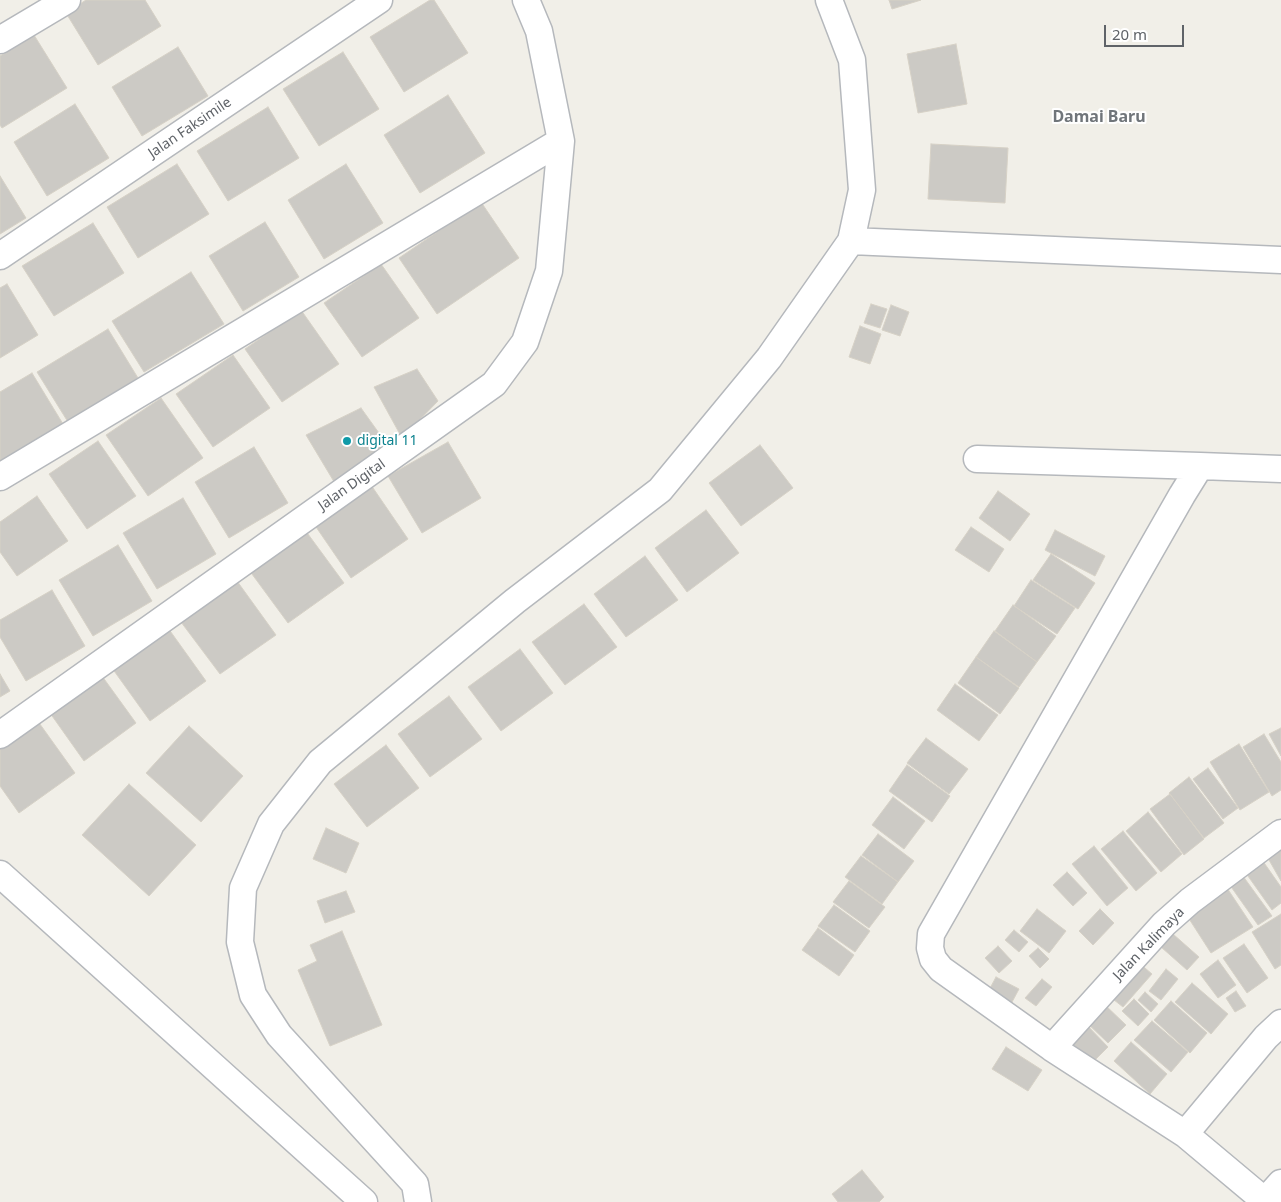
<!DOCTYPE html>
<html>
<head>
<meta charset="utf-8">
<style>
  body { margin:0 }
  #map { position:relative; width:1281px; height:1202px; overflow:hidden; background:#f1efe8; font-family:"Noto Sans",sans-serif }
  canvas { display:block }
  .scale { position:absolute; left:1104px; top:25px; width:80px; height:22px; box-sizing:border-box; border:2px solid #5f6368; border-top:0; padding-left:6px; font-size:15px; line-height:18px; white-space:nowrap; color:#5f6368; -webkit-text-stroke:4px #fff; paint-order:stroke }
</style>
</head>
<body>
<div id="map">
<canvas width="1281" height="1202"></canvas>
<div class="scale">20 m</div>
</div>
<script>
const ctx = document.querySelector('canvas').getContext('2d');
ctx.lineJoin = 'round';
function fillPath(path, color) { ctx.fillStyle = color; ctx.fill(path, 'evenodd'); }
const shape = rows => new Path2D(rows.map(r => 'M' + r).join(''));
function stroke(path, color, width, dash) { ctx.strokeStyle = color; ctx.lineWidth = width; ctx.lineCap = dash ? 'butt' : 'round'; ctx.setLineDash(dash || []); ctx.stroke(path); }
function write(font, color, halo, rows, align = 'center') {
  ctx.font = font + ' "Noto Sans",sans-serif'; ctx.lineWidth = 4; ctx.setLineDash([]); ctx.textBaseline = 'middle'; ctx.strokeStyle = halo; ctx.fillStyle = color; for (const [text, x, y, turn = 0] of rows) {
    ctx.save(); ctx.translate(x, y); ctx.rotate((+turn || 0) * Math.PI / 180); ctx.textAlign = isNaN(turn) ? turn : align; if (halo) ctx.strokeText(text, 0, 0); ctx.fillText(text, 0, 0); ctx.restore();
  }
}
const building = shape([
  [86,0,145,0,161,26,98,65,66,13,86,0],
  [430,0,434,0,468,53,404,92,370,37,430,0],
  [889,0,921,0,892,9,889,0],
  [34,35,67,88,2,128,0,125,0,56,34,35],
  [956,44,967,104,918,113,907,54,956,44],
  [178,47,208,96,142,136,112,87,178,47],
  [343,52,379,109,319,146,283,89,343,52],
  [448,95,485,153,420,193,384,135,448,95],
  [75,104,109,158,47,196,14,142,75,104],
  [268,107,299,158,228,201,197,151,268,107],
  [931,144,1008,148,1005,203,928,199,931,144],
  [177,164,209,214,138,258,107,207,177,164],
  [346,164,383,223,324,259,288,200,346,164],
  [0,176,26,218,0,234,0,176],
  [481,202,519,258,437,314,399,258,481,202],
  [265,222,299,277,243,311,209,256,265,222],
  [93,223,124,273,54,316,22,266,93,223],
  [381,264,419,318,362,357,324,303,381,264],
  [191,272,224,324,144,372,112,321,191,272],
  [7,284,38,335,0,358,0,288,7,284],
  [871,304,887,309,880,328,864,323,871,304],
  [891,305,909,312,900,336,882,330,891,305],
  [301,310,339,364,282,402,245,349,301,310],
  [860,326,881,334,870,364,849,357,860,326],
  [108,329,138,378,68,422,37,372,108,329],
  [233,355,270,408,213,447,176,394,233,355],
  [417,369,438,401,402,438,374,387,417,369],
  [32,373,63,424,0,463,0,392,32,373],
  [161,398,203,458,148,496,106,435,161,398],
  [361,408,389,447,336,485,306,435,361,408],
  [98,441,136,496,87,529,49,474,98,441],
  [448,442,481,498,422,533,388,476,448,442],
  [760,445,793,488,741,526,709,483,760,445],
  [254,447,288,503,229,538,195,482,254,447],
  [371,485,408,539,351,578,314,524,371,485],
  [998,491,1030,514,1010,541,979,518,998,491],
  [37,496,68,541,17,576,0,552,0,522,37,496],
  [183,498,216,554,157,589,123,533,183,498],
  [706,510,739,553,687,592,655,548,706,510],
  [971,527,1004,549,989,572,955,550,971,527],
  [305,530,344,583,288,623,249,570,305,530],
  [1055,530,1105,556,1095,576,1045,550,1055,530],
  [118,545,152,601,93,636,59,580,118,545],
  [1051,554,1095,583,1078,609,1033,580,1051,554],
  [645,556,678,600,626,637,594,594,645,556],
  [1031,580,1075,608,1057,634,1014,606,1031,580],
  [237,581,276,635,220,674,181,622,237,581],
  [52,590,85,646,26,681,0,637,0,620,52,590],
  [584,604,617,647,565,685,532,642,584,604],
  [1013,605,1056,636,1037,662,995,631,1013,605],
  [168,628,206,681,150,721,112,668,168,628],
  [994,631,1037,662,1019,687,976,657,994,631],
  [520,649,553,693,501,731,468,687,520,649],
  [976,657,1019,688,1000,714,958,683,976,657],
  [0,674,10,691,0,697,0,674],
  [102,676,136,723,84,761,50,713,102,676],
  [955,684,998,715,979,741,937,710,955,684],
  [449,696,482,739,430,777,398,734,449,696],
  [37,720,75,773,19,813,0,786,0,746,37,720],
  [189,726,243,776,201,822,146,773,189,726],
  [1281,728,1281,756,1269,734,1281,728],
  [1264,734,1281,762,1281,790,1272,796,1243,747,1264,734],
  [926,738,968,769,949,794,907,763,926,738],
  [1239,744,1269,792,1240,810,1210,762,1239,744],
  [386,745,419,788,367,827,334,784,386,745],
  [907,765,950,796,932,822,889,791,907,765],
  [1208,768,1238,808,1223,819,1193,779,1208,768],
  [1189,777,1224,823,1204,838,1169,793,1189,777],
  [129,784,196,845,149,896,82,835,129,784],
  [1170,794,1204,839,1184,855,1150,809,1170,794],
  [893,797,925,821,904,849,872,825,893,797],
  [1148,812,1182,854,1161,872,1126,831,1148,812],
  [326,828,359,843,346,873,313,859,326,828],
  [1123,831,1157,873,1136,891,1101,849,1123,831],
  [878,834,914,861,898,882,862,855,878,834],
  [1281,844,1281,881,1265,853,1281,844],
  [1094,846,1128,888,1107,906,1072,864,1094,846],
  [861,856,898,882,882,904,845,877,861,856],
  [1260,857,1281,887,1281,903,1272,910,1243,869,1260,857],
  [1067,872,1087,893,1073,906,1053,885,1067,872],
  [1240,872,1272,916,1258,925,1227,881,1240,872],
  [849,881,885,907,869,928,833,902,849,881],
  [1225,885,1253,927,1211,953,1184,911,1225,885],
  [346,891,355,912,325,923,317,901,346,891],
  [834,905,870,931,855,952,818,926,834,905],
  [1037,909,1066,931,1049,953,1020,931,1037,909],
  [1100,909,1114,923,1093,945,1079,931,1100,909],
  [1281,914,1281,965,1275,969,1252,932,1281,914],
  [818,928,854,955,839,976,802,950,818,928],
  [1014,930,1028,942,1019,952,1005,940,1014,930],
  [342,931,382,1025,330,1046,298,970,317,961,310,945,342,931],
  [1173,934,1199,957,1187,970,1161,947,1173,934],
  [1244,944,1268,978,1247,993,1223,958,1244,944],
  [998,946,1012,961,999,973,985,958,998,946],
  [1038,948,1049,959,1040,968,1029,956,1038,948],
  [1218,960,1236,985,1218,998,1200,974,1218,960],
  [1138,962,1152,974,1123,1007,1109,996,1138,962],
  [1166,969,1178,979,1161,1000,1149,991,1166,969],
  [996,977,1019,989,1011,1004,988,992,996,977],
  [1042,979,1052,987,1036,1006,1025,998,1042,979],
  [1192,983,1228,1014,1211,1034,1175,1002,1192,983],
  [1236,991,1246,1006,1235,1012,1226,998,1236,991],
  [1145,992,1158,1004,1151,1012,1138,1000,1145,992],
  [1134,999,1149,1014,1138,1026,1122,1011,1134,999],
  [1171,1001,1207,1033,1190,1053,1154,1020,1171,1001],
  [1103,1003,1126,1025,1108,1043,1085,1021,1103,1003],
  [1152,1021,1188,1052,1171,1072,1134,1040,1152,1021],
  [1084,1022,1108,1047,1086,1069,1061,1044,1084,1022],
  [1131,1042,1167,1074,1150,1094,1114,1061,1131,1042],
  [1006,1047,1042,1070,1028,1091,992,1069,1006,1047],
  [862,1170,884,1197,879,1202,838,1202,832,1194,862,1170]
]);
const minor = shape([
  [0,40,67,0],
  [851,241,1281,260],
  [0,256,379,0],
  [977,459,1200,466,1182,495,931,934,930,948,933,959,941,969,1052,1048,1185,1134,1265,1201],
  [1200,466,1281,469],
  [0,477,561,141],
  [0,735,494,384,525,342,549,271,561,141,539,31,526,0],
  [0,874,364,1202],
  [1052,1048,1164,924,1190,901,1281,833],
  [1185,1134,1266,1037,1281,1023],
  [418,1202,415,1184,279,1035,253,995,240,942,243,888,271,824,320,762,515,601,660,490,769,358,851,241,862,190,852,60,829,0],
  [1264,1202,1281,1183]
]);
const markers = [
  [347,441,5,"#0f9aa8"]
];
const streetNames = [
  ["Jalan Faksimile",190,128,-34],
  ["Jalan Digital",352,485,-35],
  ["Jalan Kalimaya",1149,944,-46]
];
const cultureNames = [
  ["digital 11",357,441]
];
const quarterNames = [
  ["Damai Baru",1099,117]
];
fillPath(building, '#cccac5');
stroke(building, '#d6d1c6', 1);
stroke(minor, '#b5b8bc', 29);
stroke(minor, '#fff', 26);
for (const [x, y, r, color] of markers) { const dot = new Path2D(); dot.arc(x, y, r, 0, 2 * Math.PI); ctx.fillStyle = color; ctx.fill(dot); stroke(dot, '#fff', 2); }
write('14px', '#5f6368', '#fff', streetNames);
write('14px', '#0d838f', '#fff', cultureNames, 'left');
write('bold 16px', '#70757a', '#fff', quarterNames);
</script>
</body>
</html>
